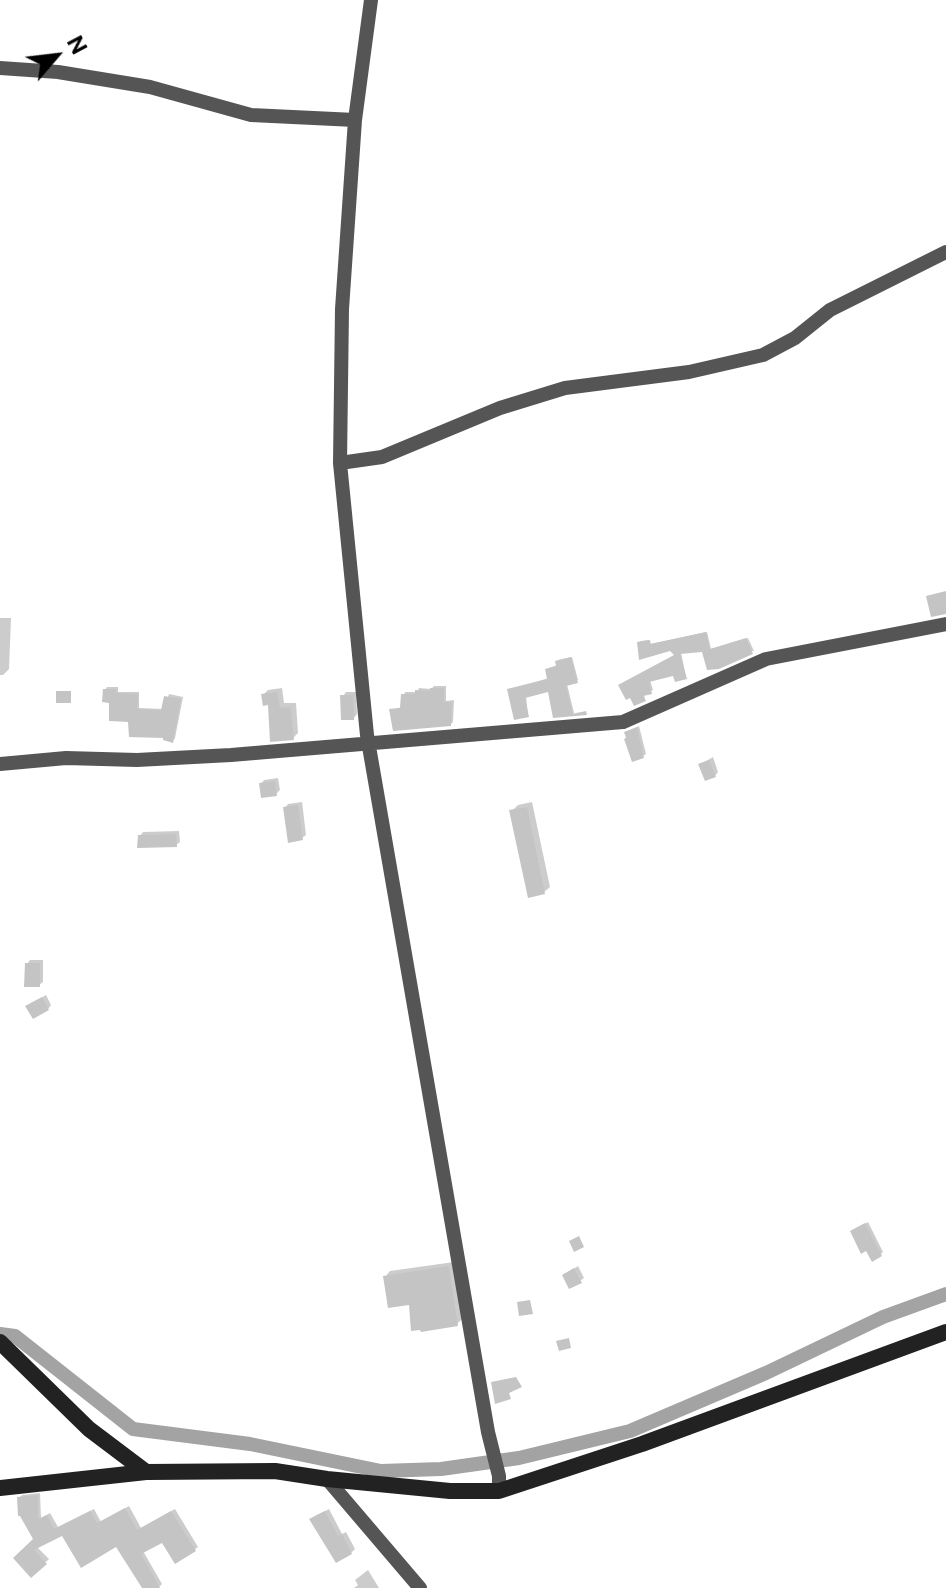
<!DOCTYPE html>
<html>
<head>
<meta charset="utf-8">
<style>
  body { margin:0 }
  #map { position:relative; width:946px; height:1588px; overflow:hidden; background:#fff; font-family:"Public Sans",sans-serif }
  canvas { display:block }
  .north { position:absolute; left:16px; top:16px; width:80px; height:80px; -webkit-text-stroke:6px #fff; paint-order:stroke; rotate:62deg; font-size:22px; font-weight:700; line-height:32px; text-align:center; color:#000 }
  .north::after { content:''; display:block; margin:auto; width:28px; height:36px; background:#000; clip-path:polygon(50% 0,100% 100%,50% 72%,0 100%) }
</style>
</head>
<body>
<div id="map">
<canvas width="946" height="1588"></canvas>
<div class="north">N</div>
</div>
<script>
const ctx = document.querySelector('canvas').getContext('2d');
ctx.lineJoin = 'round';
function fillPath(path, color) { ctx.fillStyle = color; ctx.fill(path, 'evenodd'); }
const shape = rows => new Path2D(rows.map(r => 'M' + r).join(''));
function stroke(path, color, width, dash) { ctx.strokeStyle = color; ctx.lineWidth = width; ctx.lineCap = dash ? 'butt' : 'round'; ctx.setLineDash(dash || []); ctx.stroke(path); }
const shadow = shape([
  [0,618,11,618,9,669,3,675,0,675],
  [707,632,711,649,748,638,754,651,703,649,681,652,686,677,675,674,650,680,653,690,644,694,645,699,630,695,677,654,671,649,639,643,641,641,650,640,651,644],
  [572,657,578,680,567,684,574,713,587,712,555,716,549,690,526,696,528,715,510,690,549,678,549,668,558,665,558,660],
  [434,686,446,686,446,701,454,700,453,722,451,724,391,710,402,707,405,692,417,692,419,688,431,689],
  [107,687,118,687,118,692,139,692,139,708,164,709,169,694,183,697,175,738,173,741,130,720,111,701,105,690],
  [282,688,284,703,296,703,298,733,293,738,263,695,268,690],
  [346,692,356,692,357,714,354,718,343,696],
  [639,726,646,754,643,756,626,733],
  [713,757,718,772,715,776,701,764],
  [278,778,280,790,276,794,261,784,264,780],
  [302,802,306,835,302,838,285,808,288,804],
  [532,802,550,887,544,892,512,811,518,805],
  [179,831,180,842,176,845,140,836,143,832],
  [30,960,43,960,43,982,39,985,27,964],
  [46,995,51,1005,48,1009,28,1006],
  [868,1222,883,1252,881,1254,855,1229],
  [454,1262,462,1319,457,1324,385,1277,390,1271],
  [578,1266,584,1278,580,1281,564,1275],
  [40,1493,41,1518,50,1513,58,1527,94,1509,101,1522,129,1506,141,1528,175,1509,198,1547,194,1550,163,1540,143,1551,162,1584,158,1588,144,1588,117,1545,63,1533,37,1547,49,1559,32,1575,15,1558,35,1539,19,1498,22,1495],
  [329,1509,342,1534,346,1532,355,1549,351,1553,315,1516],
  [368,1570,379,1588,354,1588,358,1585,355,1580]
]);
const canal = shape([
  [0,1334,15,1336,133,1429,250,1444,381,1471,441,1469,519,1458,630,1431,766,1373,883,1317,946,1294]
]);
const building = shape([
  [946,591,946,614,931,617,926,596],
  [706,632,710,649,746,638,753,654,719,669,707,670,702,652,680,654,687,679,675,682,673,676,649,682,652,694,643,696,646,701,634,706,630,698,626,700,618,685,674,655,670,651,639,660,637,642,649,640,650,644],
  [571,657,578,683,566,686,573,714,586,711,587,715,553,718,548,692,525,698,529,717,514,720,507,689,547,679,545,669,556,666,555,661],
  [430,688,444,688,444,702,452,702,451,726,393,731,389,709,400,708,401,694,415,694,415,690,430,691],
  [103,689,116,689,116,693,138,694,137,709,161,710,164,696,181,699,173,743,163,740,163,738,129,737,128,722,109,721,109,703,102,702],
  [56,691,71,691,71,703,56,703],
  [277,692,280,708,291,707,294,740,270,742,268,705,263,706,261,694],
  [340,695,353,695,354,720,341,720],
  [637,727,644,758,632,762,624,739,626,738,624,732],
  [709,760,716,777,705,781,698,764],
  [275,781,277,796,261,798,259,783],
  [298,805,303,840,288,843,283,807],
  [527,807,545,894,528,898,509,810],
  [176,834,177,847,137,848,138,835],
  [25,963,40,963,40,987,24,987],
  [42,997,49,1010,33,1019,25,1006],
  [865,1223,882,1256,872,1262,866,1251,861,1254,850,1231],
  [579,1236,584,1247,574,1252,569,1241],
  [449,1266,458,1326,421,1332,420,1330,411,1331,409,1305,388,1308,383,1276],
  [574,1268,582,1283,569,1289,562,1275],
  [530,1300,533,1314,519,1316,517,1302],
  [569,1338,571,1348,559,1351,556,1341],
  [516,1377,522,1387,509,1393,511,1399,495,1404,491,1382],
  [38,1495,38,1519,47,1515,54,1529,90,1511,97,1523,125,1508,137,1530,171,1511,196,1551,175,1564,162,1543,141,1554,160,1588,142,1588,116,1547,81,1568,62,1536,34,1550,47,1564,31,1578,13,1558,33,1539,20,1516,18,1516,17,1497],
  [325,1511,338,1536,342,1534,352,1554,336,1563,309,1519]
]);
const street = shape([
  [371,0,355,120,342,309,340,463,367,735,488,1432,499,1476,499,1491],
  [0,68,58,72,150,87,251,115,355,120],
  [340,463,382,457,500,408,565,388,689,372,763,355,795,338,830,310,946,252],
  [0,764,66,758,137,760,231,755,623,722,766,659,946,624],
  [327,1479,420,1588]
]);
const secondary = shape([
  [0,1342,89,1429,146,1472],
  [0,1488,146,1472,275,1471,327,1479,450,1491,499,1491,642,1444,946,1332]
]);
fillPath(shadow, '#0003');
stroke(canal, '#a3a3a3', 14);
fillPath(building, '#c4c4c4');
stroke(street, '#555', 14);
stroke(secondary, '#222', 16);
</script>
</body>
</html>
